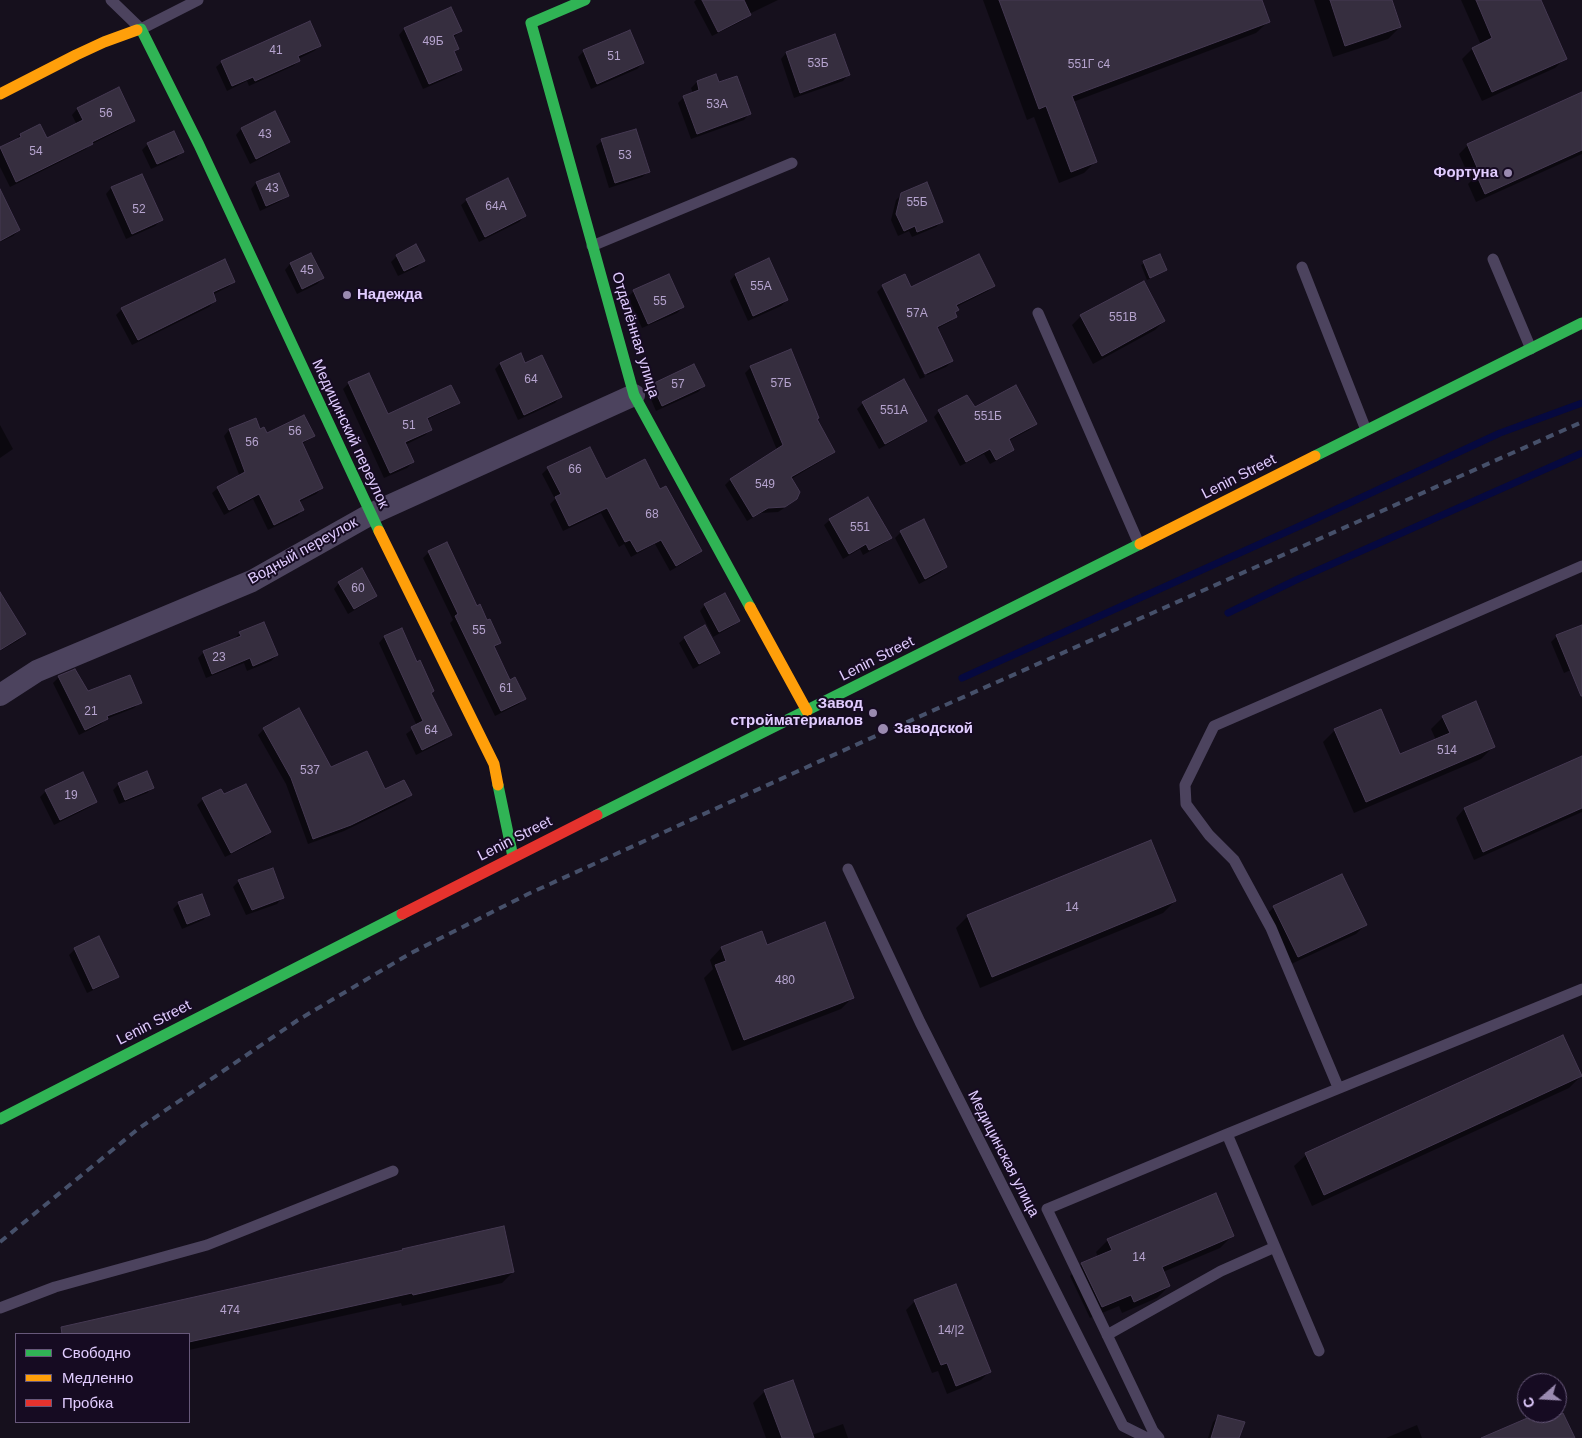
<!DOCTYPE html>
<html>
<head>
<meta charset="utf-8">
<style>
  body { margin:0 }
  #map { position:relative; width:1582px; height:1438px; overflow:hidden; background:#16101d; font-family:Helvetica,sans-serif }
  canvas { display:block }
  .legend { position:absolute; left:15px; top:1333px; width:175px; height:90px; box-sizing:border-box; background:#160b22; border:1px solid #67587a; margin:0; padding:6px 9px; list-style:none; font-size:15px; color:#e1ccff }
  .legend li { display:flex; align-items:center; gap:10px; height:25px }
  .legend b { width:25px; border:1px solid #67587a }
  .north { position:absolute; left:1517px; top:1373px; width:50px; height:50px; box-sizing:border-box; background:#160b22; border:1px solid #67587a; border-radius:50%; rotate:251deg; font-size:14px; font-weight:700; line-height:20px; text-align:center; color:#e1ccff }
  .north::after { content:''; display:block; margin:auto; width:18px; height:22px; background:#9a8ab0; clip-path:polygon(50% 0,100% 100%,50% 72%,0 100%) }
</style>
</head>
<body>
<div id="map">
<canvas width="1582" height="1438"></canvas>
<ul class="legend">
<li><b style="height:6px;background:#30b455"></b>Свободно</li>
<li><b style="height:6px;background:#ff9f0a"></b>Медленно</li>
<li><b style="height:6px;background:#e5322d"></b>Пробка</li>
</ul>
<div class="north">С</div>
</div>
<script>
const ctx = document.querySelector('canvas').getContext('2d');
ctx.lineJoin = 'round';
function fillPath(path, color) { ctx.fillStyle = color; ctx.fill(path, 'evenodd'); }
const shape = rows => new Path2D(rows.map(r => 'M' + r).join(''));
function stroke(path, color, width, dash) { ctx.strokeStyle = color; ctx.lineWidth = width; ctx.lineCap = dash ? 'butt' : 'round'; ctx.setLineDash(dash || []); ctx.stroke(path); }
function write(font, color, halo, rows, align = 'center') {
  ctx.font = font + ' Helvetica,sans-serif'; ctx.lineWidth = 4; ctx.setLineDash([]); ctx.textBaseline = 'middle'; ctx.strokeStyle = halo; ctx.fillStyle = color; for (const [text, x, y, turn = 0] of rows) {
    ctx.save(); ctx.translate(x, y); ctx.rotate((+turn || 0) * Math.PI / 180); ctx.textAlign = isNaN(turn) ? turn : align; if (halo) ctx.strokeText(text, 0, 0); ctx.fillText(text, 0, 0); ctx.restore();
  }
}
const shadow = shape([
  [696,0,778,0,749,14,744,20,712,36,694,2],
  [983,0,1260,0,1268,22,1256,33,1073,102,1096,161,1084,173,1059,183,1034,117,1027,120],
  [1314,0,1391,0,1400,27,1388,39,1333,57],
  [1461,0,1540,0,1565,58,1555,68,1482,101,1462,59,1472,49,1481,45],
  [451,9,460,31,453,38,457,48,454,52,461,69,455,75,423,89,399,35,404,29],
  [320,46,314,51,298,59,299,61,293,66,249,86,247,81,227,91,216,67,222,62],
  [584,51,643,63,637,69,591,89,578,57],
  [786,53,848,75,843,81,794,98,781,59],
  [715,76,718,84,749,114,744,120,691,139,678,103,684,97,693,93,691,88,697,82],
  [118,89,134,120,128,126,90,145,86,149,10,187,0,167,0,148,15,141,20,135,47,139,77,125,72,115,77,109],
  [1582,95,1582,154,1476,202,1468,184,1471,181,1459,154,1468,145],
  [274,113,288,142,283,147,250,164,236,135,241,129],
  [602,141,648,172,642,177,609,188,596,146],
  [148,144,182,152,176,158,151,169,142,150],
  [278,174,287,196,281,201,260,211,251,189,256,183],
  [141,175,161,220,155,226,126,239,106,194,111,188],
  [902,194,942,221,936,227,912,237,909,231,898,236,891,220,896,200],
  [0,196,19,230,13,236,0,242],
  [467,200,525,216,519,222,479,242,461,205],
  [311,254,323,278,317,284,297,294,285,270,290,264],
  [397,256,423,261,417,267,398,276,391,262],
  [1160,256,1166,270,1147,280,1141,265],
  [769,260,787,300,781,306,748,321,730,281,735,275],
  [904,276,910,289,993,286,988,291,956,307,957,310,954,313,956,317,950,322,936,329,952,361,946,367,927,375,884,286,882,286],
  [234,282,228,287,212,295,215,301,209,307,132,345,116,315,122,309],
  [882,287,925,377,920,379,877,292],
  [634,291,683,307,677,313,642,328,628,297],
  [1081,316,1164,321,1155,330,1093,364,1072,325],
  [500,364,525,365,560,397,555,403,518,420,495,369],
  [751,367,816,420,834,452,828,457,791,479,796,498,789,505,778,512,761,513,747,521,725,485,730,480,777,450,745,373],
  [349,383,387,415,458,402,452,408,426,420,430,430,425,435,405,445,413,462,407,468,384,478,343,389],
  [652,385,704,386,698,392,656,411,647,390],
  [863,403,925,420,919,426,879,449,857,409],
  [974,409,1035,424,1029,430,1008,441,1013,450,1007,455,990,464,984,454,960,466,934,417,939,411],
  [255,420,259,430,266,435,313,436,302,444,322,488,316,494,299,502,303,510,297,516,268,530,253,499,224,515,212,493,218,488,240,477,224,436,229,430],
  [0,425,13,449,0,458],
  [548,468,605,481,659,490,700,551,694,557,670,571,655,544,631,557,624,544,619,547,601,513,563,531,550,504,555,499,542,474],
  [830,520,890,537,885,543,863,555,860,549,843,559,824,525],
  [901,532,946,567,940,573,919,584,895,538],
  [429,552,476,607,500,642,493,649,509,681,525,699,519,704,495,716,450,623,453,620,423,558],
  [339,583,376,596,370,601,348,614,334,589],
  [0,594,25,634,19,640,0,651],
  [705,605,738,621,733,626,713,637,700,611],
  [402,630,450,735,444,741,416,755,406,734,417,726,379,643,384,637],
  [1582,632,1582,665,1564,673,1551,642,1557,636],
  [240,633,277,655,271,661,247,671,244,663,206,678,198,658,204,652,234,639],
  [685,638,719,653,713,658,693,669,679,643],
  [59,677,88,693,140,702,134,708,106,719,101,724,79,735,53,683],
  [1443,717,1493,747,1481,759,1354,813,1323,742,1335,730,1399,756,1436,740,1431,729],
  [264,729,331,769,384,791,410,795,405,801,344,831,308,844,286,784,258,735],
  [1582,757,1582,812,1474,860,1456,818,1464,809],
  [119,784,153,787,147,793,119,804,113,790],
  [46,791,96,802,90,807,54,825,40,797],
  [223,796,269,832,264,838,225,857,197,805,203,799],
  [239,881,282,898,277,904,246,915,233,887],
  [1175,901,1163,913,980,988,956,928,968,916],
  [179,903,209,914,203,920,182,929,173,909],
  [1274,907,1365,925,1356,934,1289,965,1265,916],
  [767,946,853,997,841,1009,732,1051,704,978,713,969,710,960,721,948],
  [75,949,117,976,111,982,87,993,69,955],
  [1563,1037,1581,1076,1569,1088,1312,1206,1294,1166,1306,1155],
  [1232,1236,1220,1248,1163,1272,1169,1286,1157,1298,1122,1313,1119,1306,1090,1318,1070,1276,1082,1264,1098,1257,1096,1252,1108,1240],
  [513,1272,502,1283,402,1306,401,1303,189,1350,189,1334,61,1334,69,1326],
  [915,1301,990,1371,981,1380,947,1394,938,1371,932,1373,906,1310],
  [765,1391,812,1435,843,1424,848,1438,766,1438,753,1403],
  [1557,1406,1559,1406,1573,1438,1484,1438,1542,1413,1557,1413],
  [1219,1416,1238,1438,1208,1438,1213,1422],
  [1417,1425,1422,1438,1386,1438]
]);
const stream = shape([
  [1228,613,1296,580,1582,453],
  [962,678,1313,520,1500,433,1582,403]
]);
const building = shape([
  [702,0,744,0,751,15,718,32,702,0],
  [999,0,1262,0,1270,22,1072,96,1097,162,1071,172,1046,106,1039,109,999,0],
  [1330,0,1392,0,1401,27,1345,46,1330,0],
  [1476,0,1541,0,1567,59,1492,92,1472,48,1492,38,1476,0],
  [451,7,462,31,453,35,459,49,454,51,462,70,429,84,404,28,451,7],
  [310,21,321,46,298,56,300,61,255,81,253,77,232,86,221,61,310,21],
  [630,30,644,63,597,84,583,50,630,30],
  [835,34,850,75,800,93,786,52,835,34],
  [716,74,719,82,737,76,751,114,697,134,683,96,699,90,697,81,716,74],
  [119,87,135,121,92,142,93,144,16,182,0,147,21,137,20,134,40,124,47,138,83,120,77,108,119,87],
  [1582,92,1582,150,1485,194,1476,174,1479,172,1467,144,1582,92],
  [275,111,290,142,256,159,241,128,275,111],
  [636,129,650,172,615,183,601,139,636,129],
  [174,131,184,152,157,164,147,143,174,131],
  [279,173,289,196,266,206,256,182,279,173],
  [142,174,163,220,132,234,111,187,142,174],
  [508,178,526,216,485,237,466,199,508,178],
  [927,182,943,222,917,232,915,226,904,231,896,214,901,193,927,182],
  [0,189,20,230,0,241,0,189],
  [416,244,425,261,404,271,396,255,416,244],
  [311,253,324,278,302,289,290,263,311,253],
  [979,254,995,286,956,305,959,310,955,312,957,317,937,327,953,361,925,374,882,285,905,274,911,287,979,254],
  [1160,254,1167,270,1150,278,1143,261,1160,254],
  [769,258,788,300,753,316,735,274,769,258],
  [225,259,235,282,213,292,216,301,138,340,121,308,225,259],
  [669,274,684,307,648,324,633,290,669,274],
  [1144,281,1165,321,1102,356,1080,315,1144,281],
  [791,349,819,418,817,419,835,452,791,477,800,492,797,499,785,507,768,508,753,517,730,479,783,445,750,366,791,349],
  [521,353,525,363,542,355,562,397,524,415,500,363,521,353],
  [694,364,705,386,662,406,652,384,694,364],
  [369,373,388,414,451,385,460,403,427,418,432,430,405,442,414,462,390,473,348,382,369,373],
  [904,379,927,421,885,444,862,402,904,379],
  [1016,385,1037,424,1009,439,1014,450,996,460,990,449,966,462,938,410,967,395,975,407,1016,385],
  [304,415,315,436,302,442,323,488,299,500,304,510,274,525,259,494,229,510,217,487,245,472,229,429,256,418,260,429,264,427,267,433,304,415],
  [590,447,606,479,645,459,660,489,666,486,702,551,676,566,661,540,637,552,630,540,625,542,607,508,569,526,555,497,561,494,547,467,590,447],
  [868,497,892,538,869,550,866,544,849,554,829,519,868,497],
  [924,519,947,567,925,579,900,531,924,519],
  [447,542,477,606,480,604,487,620,490,619,501,643,494,646,510,680,515,677,526,699,501,711,455,616,458,614,428,551,447,542],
  [362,568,377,596,354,609,338,582,362,568],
  [0,592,26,634,0,650,0,592],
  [725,593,740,621,719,632,704,604,725,593],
  [264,622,278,655,253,666,250,658,212,674,203,651,241,636,239,632,264,622],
  [705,625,720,653,699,664,684,637,705,625],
  [1582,625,1582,696,1581,696,1556,635,1582,625],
  [402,628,417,662,420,660,434,691,431,693,452,735,422,750,411,727,423,721,384,636,402,628],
  [75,669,88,691,130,675,142,703,107,716,108,719,85,730,58,676,75,669],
  [1476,701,1495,747,1366,802,1334,729,1381,709,1400,754,1450,733,1442,716,1476,701],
  [299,708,331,767,367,751,385,789,404,780,412,795,351,825,313,839,291,778,263,728,299,708],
  [1582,756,1582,808,1483,852,1464,808,1582,756],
  [147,771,154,788,125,800,118,783,147,771],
  [83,772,97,802,60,820,45,790,83,772],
  [246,784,271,832,231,853,202,798,221,789,224,794,246,784],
  [1151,840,1176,901,992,977,967,915,1151,840],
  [273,868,284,898,252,910,238,880,273,868],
  [1342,874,1367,925,1298,957,1273,906,1342,874],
  [202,894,210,915,187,924,178,902,202,894],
  [825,922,854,998,744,1040,715,965,726,961,721,947,762,931,767,945,825,922],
  [99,936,119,977,93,989,74,948,99,936],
  [1563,1035,1582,1076,1324,1195,1305,1153,1563,1035],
  [1216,1193,1234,1236,1162,1267,1170,1286,1134,1302,1131,1295,1102,1307,1081,1263,1112,1250,1107,1239,1216,1193],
  [504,1226,514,1272,413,1295,412,1293,189,1342,189,1334,62,1334,61,1327,403,1250,402,1249,504,1226],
  [956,1284,991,1372,956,1386,947,1363,941,1365,914,1300,956,1284],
  [793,1380,814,1438,782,1438,764,1390,793,1380],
  [1539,1413,1563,1413,1575,1438,1481,1438,1539,1413],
  [1218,1415,1245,1422,1239,1438,1211,1438,1218,1415]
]);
const lane = shape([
  [111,0,141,29,198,0],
  [592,246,792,163],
  [1493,259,1531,349],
  [1302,267,1366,430],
  [1038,313,1139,544],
  [848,869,920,1022,1123,1426,1147,1438],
  [1338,1087,1271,928,1234,860,1209,835,1186,804,1185,785,1214,726,1582,566],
  [0,1308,55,1287,207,1245,393,1171],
  [1107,1335,1221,1271,1275,1247],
  [1319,1351,1227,1134,1582,989],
  [1159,1438,1153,1431,1047,1209,1227,1134]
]);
const street = shape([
  [0,695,37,671,252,581,371,514,634,395]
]);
const fast = shape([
  [585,0,531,23,634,395,750,607],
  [137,30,141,29,199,145,379,531],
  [1315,456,1582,323],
  [498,785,513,857],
  [597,815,1140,544],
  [0,1119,402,914]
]);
const slow = shape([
  [0,94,76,55,104,42,137,30],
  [379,531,494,764,498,785],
  [1140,544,1315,456],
  [750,607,807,711]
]);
const jam = shape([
  [402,914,597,815]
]);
const rail = shape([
  [0,1242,138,1129,298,1020,411,953,528,894,851,747,1582,422]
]);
const markers = [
  [1508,173,5,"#9a8ab0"],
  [347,295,5,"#9a8ab0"],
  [873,713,5,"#9a8ab0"],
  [883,729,6,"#9a8ab0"]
];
const numberNames = [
  ["49Б",433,42],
  ["41",276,51],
  ["51",614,57],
  ["53Б",818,64],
  ["551Г с4",1089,65],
  ["53А",717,105],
  ["56",106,114],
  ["43",265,135],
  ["54",36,152],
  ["53",625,156],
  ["43",272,189],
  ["55Б",917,203],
  ["64А",496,207],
  ["52",139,210],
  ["45",307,271],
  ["55А",761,287],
  ["55",660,302],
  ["57А",917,314],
  ["551В",1123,318],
  ["64",531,380],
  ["57Б",781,384],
  ["57",678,385],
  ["551А",894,411],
  ["551Б",988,417],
  ["51",409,426],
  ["56",295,432],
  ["56",252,443],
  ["66",575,470],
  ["549",765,485],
  ["68",652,515],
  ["551",860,528],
  ["60",358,589],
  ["55",479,631],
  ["23",219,658],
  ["61",506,689],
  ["21",91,712],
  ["64",431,731],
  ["514",1447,751],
  ["537",310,771],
  ["19",71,796],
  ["14",1072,908],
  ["480",785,981],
  ["14",1139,1258],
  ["474",230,1311],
  ["14/|2",951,1331]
];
const poiNames = [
  ["Фортуна",1498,173],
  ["Надежда",357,295,"left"],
  ["Завод",863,704],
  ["стройматериалов",863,721],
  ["Заводской",894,729,"left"]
];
const streetNames = [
  ["Отдалённая улица",635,335,73],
  ["Медицинский переулок",350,434,65],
  ["Lenin Street",1239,477,-27],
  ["Водный переулок",303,551,-29],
  ["Lenin Street",877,659,-27],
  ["Lenin Street",515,839,-27],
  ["Lenin Street",154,1023,-27],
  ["Медицинская улица",1003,1154,63]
];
fillPath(shadow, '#0007');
stroke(stream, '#06093f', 7);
fillPath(building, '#362e3f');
stroke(building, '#453952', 1);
stroke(lane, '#4c435e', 11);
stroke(street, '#4c435e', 22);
stroke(fast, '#30b455', 11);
stroke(slow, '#ff9f0a', 11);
stroke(jam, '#e5322d', 11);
stroke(rail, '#46506a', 4, [8, 6]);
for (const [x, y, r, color] of markers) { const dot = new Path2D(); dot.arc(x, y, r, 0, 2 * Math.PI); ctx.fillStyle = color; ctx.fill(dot); stroke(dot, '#160b22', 2); }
write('12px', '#b6a4cf', null, numberNames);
write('bold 15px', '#e1ccff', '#160b22', poiNames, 'right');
write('15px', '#e1ccff', '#160b22', streetNames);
</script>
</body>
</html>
